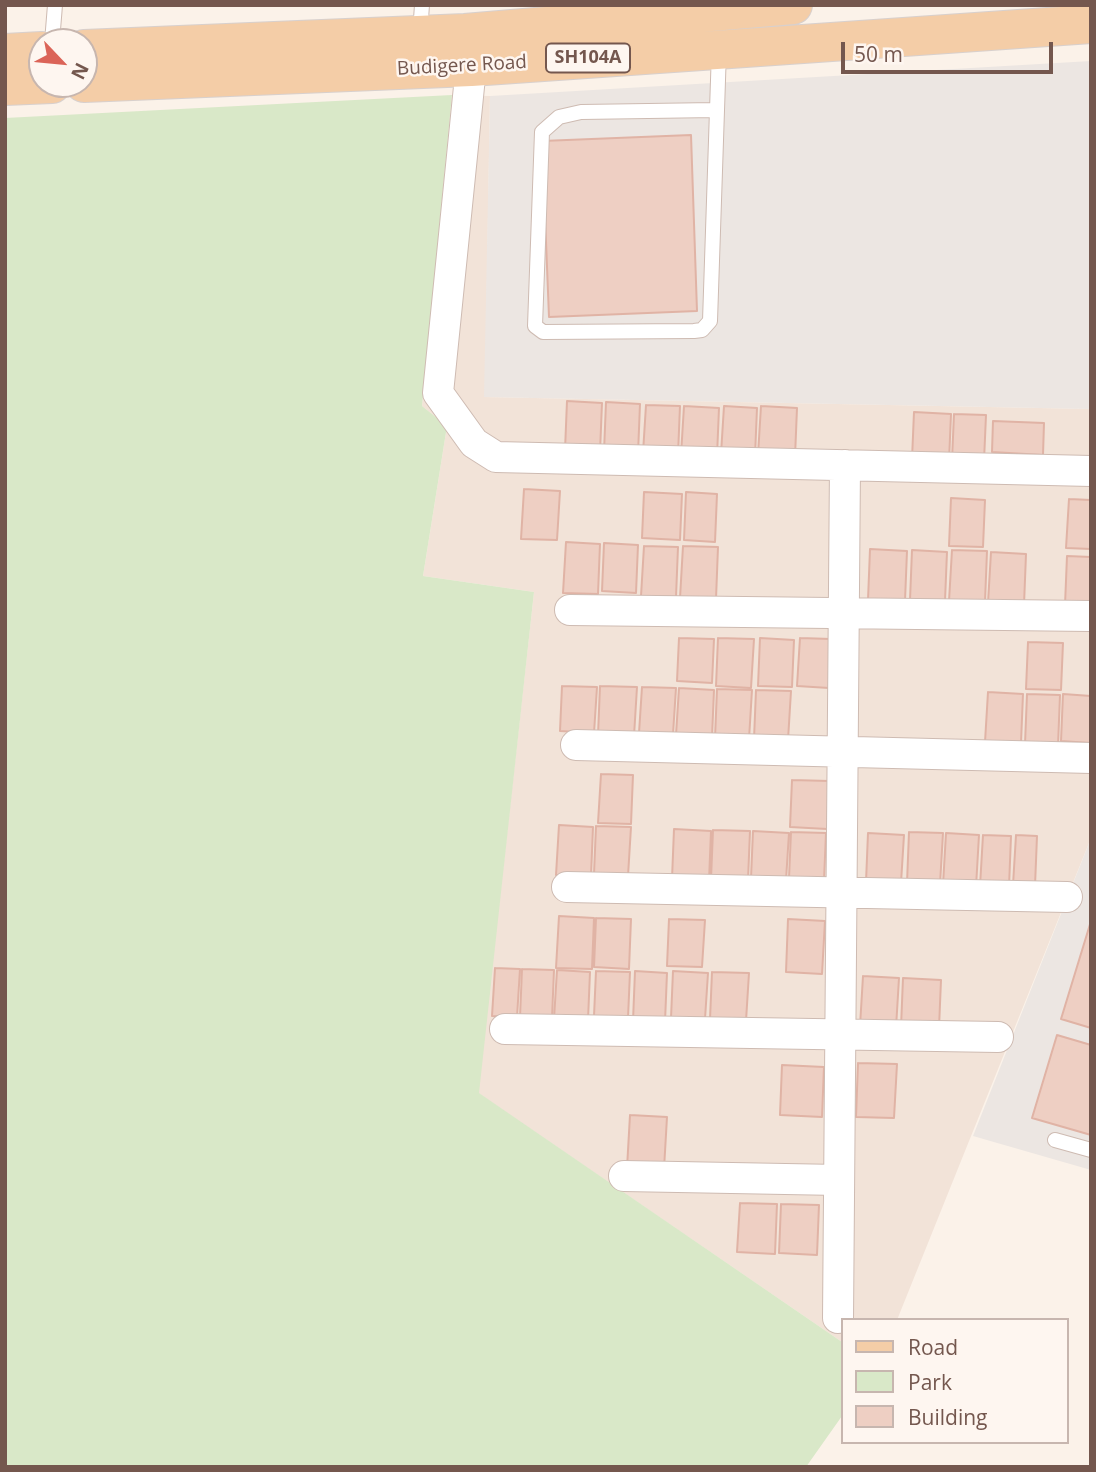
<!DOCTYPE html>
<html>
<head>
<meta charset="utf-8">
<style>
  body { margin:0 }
  #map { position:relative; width:1096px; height:1472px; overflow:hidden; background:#fbf2e9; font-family:"Open Sans",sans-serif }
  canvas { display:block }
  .frame { position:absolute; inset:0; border:7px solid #74574e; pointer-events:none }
  .legend { position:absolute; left:841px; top:1318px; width:228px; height:126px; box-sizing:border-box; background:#fef6f0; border:2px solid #c7b6af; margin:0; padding:9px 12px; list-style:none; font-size:21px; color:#74574e }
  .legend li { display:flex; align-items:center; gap:14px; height:35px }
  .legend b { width:35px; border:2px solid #c7b6af }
  .north { position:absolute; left:28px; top:28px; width:70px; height:70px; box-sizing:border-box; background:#fef6f0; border:2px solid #c7b6af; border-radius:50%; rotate:116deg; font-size:19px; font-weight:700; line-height:28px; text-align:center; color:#74574e }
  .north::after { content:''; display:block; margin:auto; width:24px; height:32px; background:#db6458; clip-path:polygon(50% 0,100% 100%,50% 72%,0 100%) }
  .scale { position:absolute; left:841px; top:42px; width:212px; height:32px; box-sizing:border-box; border:4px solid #74574e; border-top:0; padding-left:9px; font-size:21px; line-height:24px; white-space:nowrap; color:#74574e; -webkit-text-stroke:5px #fef6f0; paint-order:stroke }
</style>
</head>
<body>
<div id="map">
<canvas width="1096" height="1472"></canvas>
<div class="frame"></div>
<ul class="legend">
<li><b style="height:9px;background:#f4cda7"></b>Road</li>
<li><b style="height:19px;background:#d9e8c8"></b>Park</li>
<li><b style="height:19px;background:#eecfc3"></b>Building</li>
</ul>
<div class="north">N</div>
<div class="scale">50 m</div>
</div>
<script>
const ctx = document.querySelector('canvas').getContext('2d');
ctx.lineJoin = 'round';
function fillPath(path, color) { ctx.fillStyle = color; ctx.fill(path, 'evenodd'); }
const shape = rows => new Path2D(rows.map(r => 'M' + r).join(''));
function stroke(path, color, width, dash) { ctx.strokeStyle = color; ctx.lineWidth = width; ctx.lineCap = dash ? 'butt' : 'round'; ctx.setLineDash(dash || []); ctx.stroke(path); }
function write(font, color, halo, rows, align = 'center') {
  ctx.font = font + ' "Open Sans",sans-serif'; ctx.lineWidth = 5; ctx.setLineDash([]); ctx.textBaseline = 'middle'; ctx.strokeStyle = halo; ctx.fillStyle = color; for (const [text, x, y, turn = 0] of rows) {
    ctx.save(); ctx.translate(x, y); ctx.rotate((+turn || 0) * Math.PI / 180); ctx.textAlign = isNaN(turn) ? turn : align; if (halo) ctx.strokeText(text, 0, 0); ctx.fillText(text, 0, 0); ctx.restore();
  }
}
const residential = shape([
  [452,95,490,96,485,397,1091,409,1091,838,897,1320,842,1320,842,1342,478,1093,534,592,423,576,447,426,422,406]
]);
const industrial = shape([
  [1091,61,1091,409,484,397,490,96],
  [1091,838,1091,1170,973,1136]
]);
const green = shape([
  [452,95,422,406,447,426,423,576,534,592,479,1093,842,1342,842,1416,806,1467,5,1467,5,118]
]);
const building = shape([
  [691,135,697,311,549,317,542,141,691,135],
  [567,401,602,403,600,452,565,450,567,401],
  [606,402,640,404,638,454,604,452,606,402],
  [646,405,680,406,678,455,643,453,646,405],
  [684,406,719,408,717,456,681,455,684,406],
  [724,406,757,408,755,456,721,454,724,406],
  [761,406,797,408,795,457,758,455,761,406],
  [914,412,951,414,949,461,912,459,914,412],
  [954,414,986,415,984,461,952,460,954,414],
  [993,421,1044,423,1043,455,992,452,993,421],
  [524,489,560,491,557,540,521,539,524,489],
  [644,492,682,494,680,540,642,538,644,492],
  [686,492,717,494,715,542,684,540,686,492],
  [951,498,985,500,983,547,949,546,951,498],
  [1069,499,1091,500,1091,549,1066,548,1069,499],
  [566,542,600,544,598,594,563,593,566,542],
  [604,543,638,545,636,593,602,591,604,543],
  [644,546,678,547,676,597,641,596,644,546],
  [683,546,718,547,716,599,680,598,683,546],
  [870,549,907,551,905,601,868,600,870,549],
  [912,550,947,552,945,601,910,600,912,550],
  [952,550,987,551,985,602,949,601,952,550],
  [991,552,1026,554,1024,605,988,603,991,552],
  [1067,556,1091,557,1091,606,1065,605,1067,556],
  [679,638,714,639,712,683,677,681,679,638],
  [718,638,754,639,751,688,716,686,718,638],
  [760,638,794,640,792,687,758,686,760,638],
  [800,638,831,639,829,688,797,686,800,638],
  [1028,642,1063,643,1061,690,1026,689,1028,642],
  [562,686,597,687,594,733,560,731,562,686],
  [600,686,637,687,634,736,598,735,600,686],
  [642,687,676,688,673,734,639,733,642,687],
  [679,688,714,690,712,737,676,735,679,688],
  [717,689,752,690,749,739,715,738,717,689],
  [756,690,791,691,788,740,754,739,756,690],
  [988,692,1023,694,1021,743,985,742,988,692],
  [1027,694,1060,695,1058,746,1025,744,1027,694],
  [1063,694,1091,696,1090,743,1061,741,1063,694],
  [601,774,633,775,631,824,598,823,601,774],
  [792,780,829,781,827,829,790,827,792,780],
  [559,825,593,827,591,876,556,875,559,825],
  [596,826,631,827,628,876,594,874,596,826],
  [674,829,711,831,709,881,672,879,674,829],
  [713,830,750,831,748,880,711,879,713,830],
  [753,831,789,833,786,880,751,878,753,831],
  [791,832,826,833,824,880,789,878,791,832],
  [909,832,943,833,940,884,907,883,909,832],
  [868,833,904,835,901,883,866,882,868,833],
  [946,833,979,835,976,887,943,885,946,833],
  [983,835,1011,836,1009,887,980,886,983,835],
  [1016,835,1037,836,1035,886,1013,885,1016,835],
  [559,916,594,918,592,969,556,968,559,916],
  [596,918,631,919,629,969,594,967,596,918],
  [669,919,705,920,702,967,667,966,669,919],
  [788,919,825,921,822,974,786,972,788,919],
  [1091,921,1091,1028,1061,1019,1091,921],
  [495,968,520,969,517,1017,492,1016,495,968],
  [522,969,554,970,552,1018,520,1017,522,969],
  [557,970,590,972,588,1020,554,1019,557,970],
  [596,971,630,972,628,1018,594,1016,596,971],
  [635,971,667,973,665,1022,633,1021,635,971],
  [673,971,708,973,705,1019,671,1018,673,971],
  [712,972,749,973,746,1021,710,1019,712,972],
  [863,976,899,978,896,1028,860,1026,863,976],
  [903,978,941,980,939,1028,901,1027,903,978],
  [1057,1035,1091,1045,1091,1135,1032,1118,1057,1035],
  [858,1063,897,1064,894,1118,856,1117,858,1063],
  [782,1065,824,1067,822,1117,780,1115,782,1065],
  [630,1115,667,1117,664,1169,627,1168,630,1115],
  [740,1203,777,1204,775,1254,737,1252,740,1203],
  [781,1204,819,1205,817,1255,779,1253,781,1204]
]);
const service = shape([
  [420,33,422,5],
  [52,42,55,5],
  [715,110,581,112,559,117,542,132,535,326,543,332,694,331,702,330,710,321,719,50],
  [1055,1140,1091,1150]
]);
const minor = shape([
  [471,67,438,393,474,443,496,457,1091,471],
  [570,610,1091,616],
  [576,745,1091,758],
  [567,887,1067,897],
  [505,1029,998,1037],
  [624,1176,839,1180],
  [838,1318,845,465]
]);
const primary = shape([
  [84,49,465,33,793,5],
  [5,53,42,51],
  [84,83,471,67,1091,24],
  [5,86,52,84]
]);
const shields = [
  [588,58,84]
];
const shieldNames = [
  ["SH104A",588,58]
];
const streetNames = [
  ["Budigere Road",462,66,-3]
];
fillPath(residential, '#f2e3d8');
fillPath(industrial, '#ece6e2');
fillPath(green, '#d9e8c8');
fillPath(building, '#eecfc3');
stroke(building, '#e0b3a5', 2);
stroke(service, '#cebbb2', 16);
stroke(minor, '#cebbb2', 32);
stroke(primary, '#d8d0cd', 40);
stroke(service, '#fff', 14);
stroke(minor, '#fff', 30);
stroke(primary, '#f4cda7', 38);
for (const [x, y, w] of shields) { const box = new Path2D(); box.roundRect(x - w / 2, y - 14.5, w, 29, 5); ctx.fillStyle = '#fef6f0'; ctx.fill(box); stroke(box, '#74574e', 2); }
write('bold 18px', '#74574e', null, shieldNames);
write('19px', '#74574e', '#fef6f0', streetNames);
</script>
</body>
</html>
